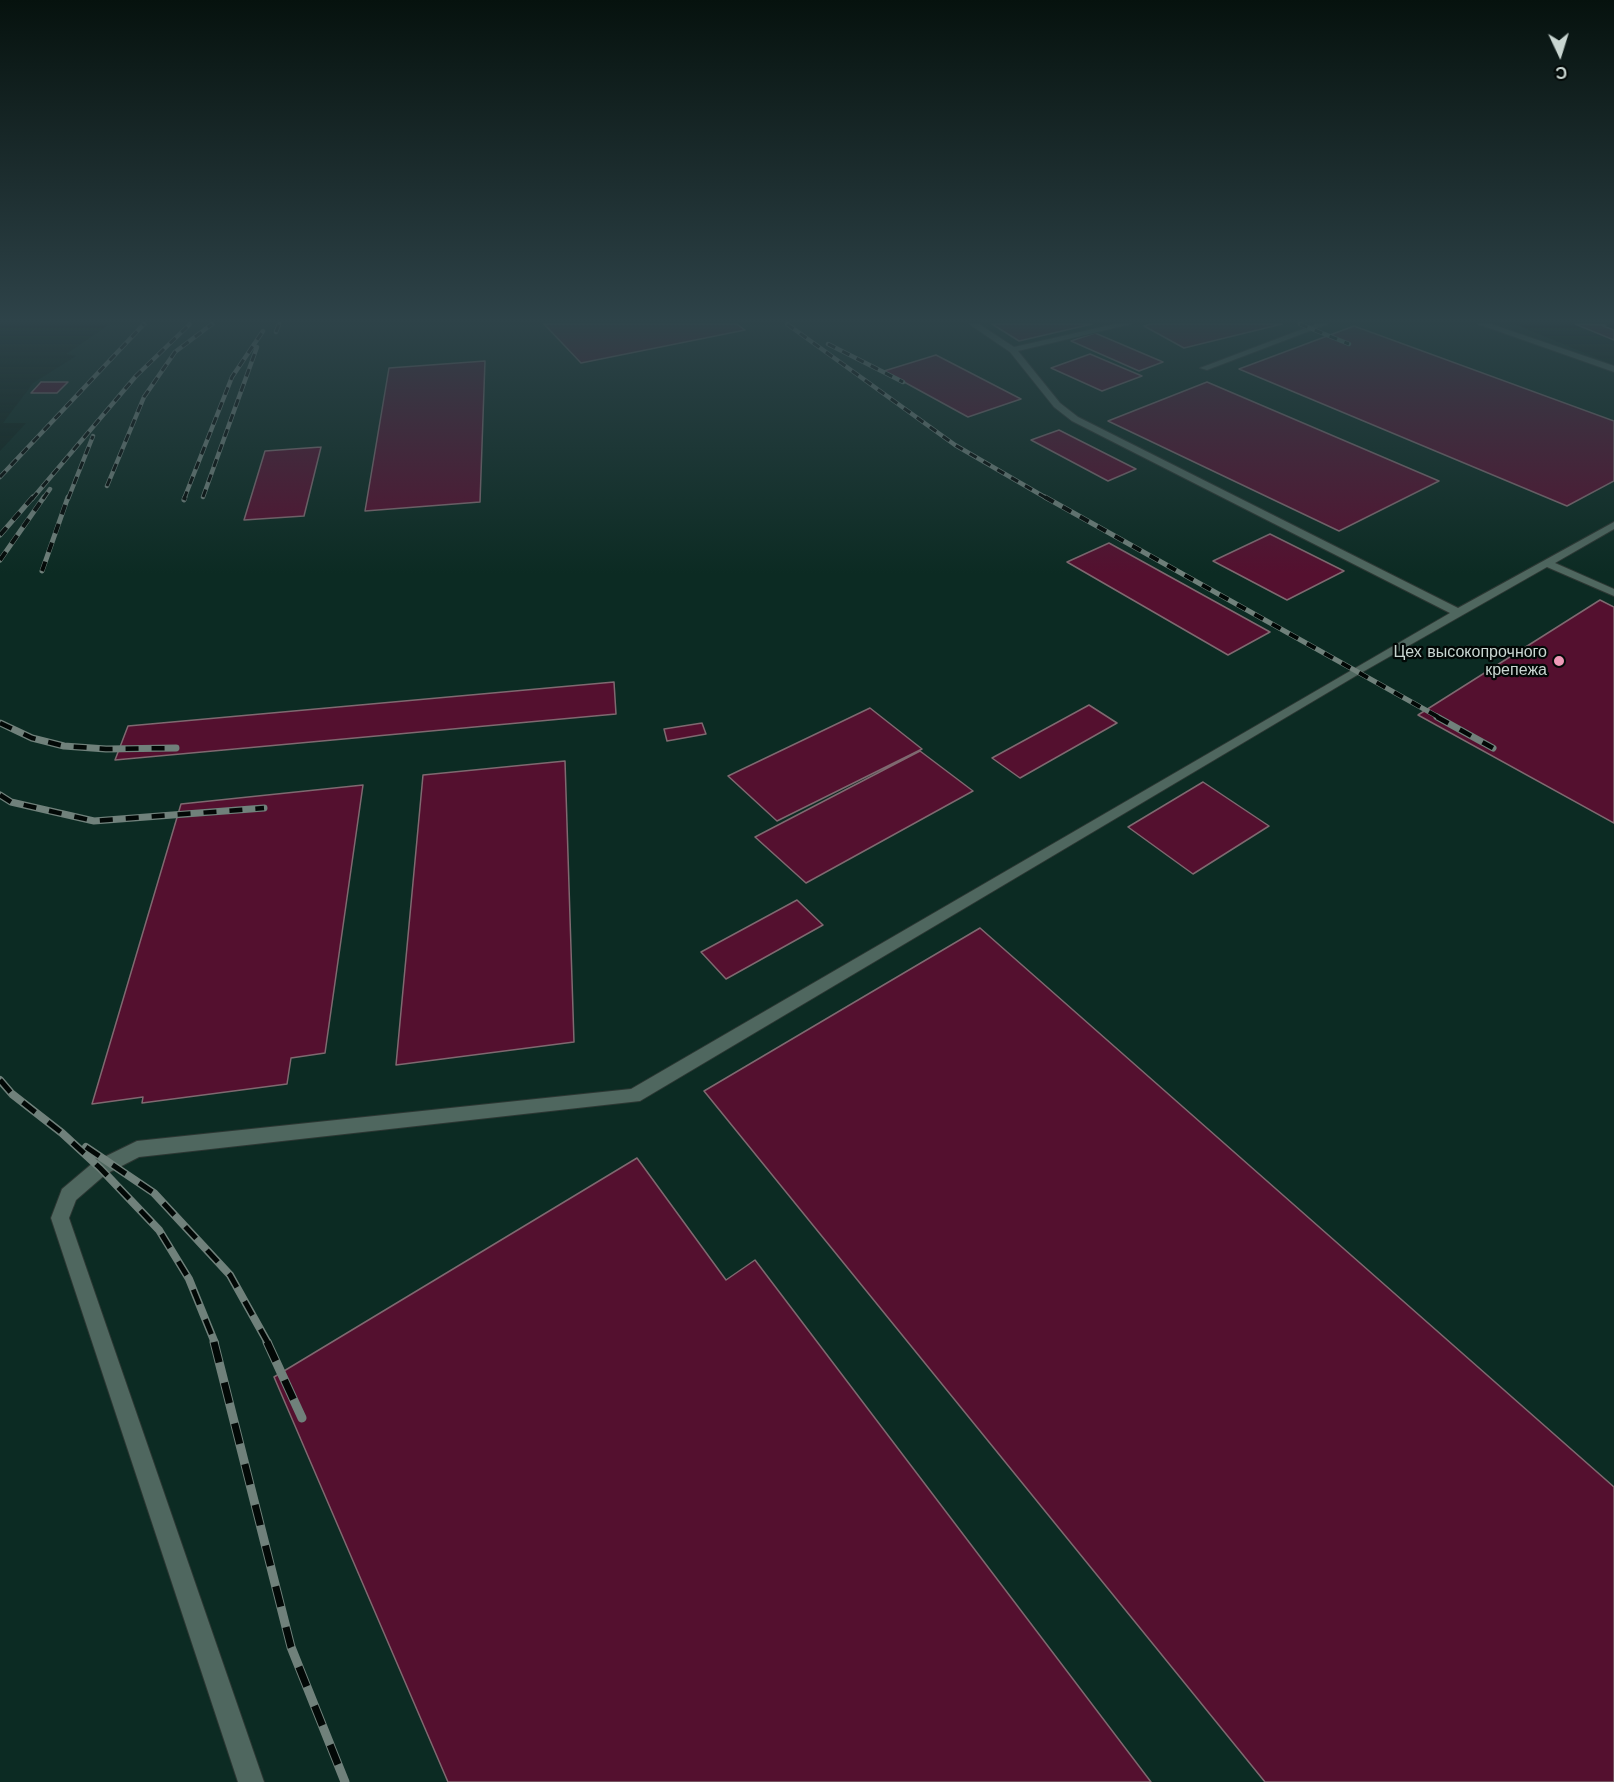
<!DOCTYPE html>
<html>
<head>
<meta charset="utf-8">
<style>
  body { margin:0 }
  #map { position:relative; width:1614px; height:1782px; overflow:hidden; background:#0b211a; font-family:"Work Sans",sans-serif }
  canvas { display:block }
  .north { position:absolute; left:1530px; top:24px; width:60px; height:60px; -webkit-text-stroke:4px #020806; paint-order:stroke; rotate:176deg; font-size:16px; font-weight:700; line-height:24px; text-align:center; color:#c9d6d1 }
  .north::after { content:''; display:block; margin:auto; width:21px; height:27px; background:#c9d6d1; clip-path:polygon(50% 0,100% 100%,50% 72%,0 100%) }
</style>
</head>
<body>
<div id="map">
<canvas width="1614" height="1782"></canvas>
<div class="north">С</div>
</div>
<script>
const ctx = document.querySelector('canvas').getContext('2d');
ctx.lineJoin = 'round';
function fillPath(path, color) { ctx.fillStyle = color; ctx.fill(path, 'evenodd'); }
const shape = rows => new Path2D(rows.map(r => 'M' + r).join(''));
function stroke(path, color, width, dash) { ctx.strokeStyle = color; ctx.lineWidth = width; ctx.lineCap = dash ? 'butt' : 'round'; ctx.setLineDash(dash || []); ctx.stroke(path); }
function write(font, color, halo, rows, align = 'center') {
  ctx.font = font + ' "Work Sans",sans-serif'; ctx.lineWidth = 4.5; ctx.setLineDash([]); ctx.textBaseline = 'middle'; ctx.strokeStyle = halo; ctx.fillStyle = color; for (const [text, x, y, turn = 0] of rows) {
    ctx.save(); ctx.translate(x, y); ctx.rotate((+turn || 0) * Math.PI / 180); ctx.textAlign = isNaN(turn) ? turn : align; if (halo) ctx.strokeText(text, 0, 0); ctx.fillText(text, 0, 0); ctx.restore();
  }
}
const built = shape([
  [110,324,1515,324,1614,365,1614,1782,0,1782,0,451,26,423,3,423,33,383,76,356,66,354]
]);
const building = shape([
  [544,324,737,324,745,330,581,363,544,324],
  [992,324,1092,324,1019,341,992,324],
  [1151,324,1282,324,1184,348,1144,326,1151,324],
  [1575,324,1606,325,1603,326,1614,330,1614,340,1575,324],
  [1354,326,1614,421,1614,481,1567,506,1239,369,1354,326],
  [1095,333,1163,362,1139,371,1071,341,1095,333],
  [1090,354,1142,376,1102,391,1051,368,1090,354],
  [936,355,1021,399,968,417,884,371,936,355],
  [485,361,480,502,365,511,389,368,485,361],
  [41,382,68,382,57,393,31,393,41,382],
  [1207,382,1439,481,1339,531,1108,421,1207,382],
  [1059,430,1136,469,1108,481,1031,440,1059,430],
  [321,447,304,516,244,520,265,451,321,447],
  [1270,534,1344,571,1287,600,1213,561,1270,534],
  [1109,543,1270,632,1228,655,1067,562,1109,543],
  [1600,600,1614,607,1614,823,1418,715,1600,600],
  [614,682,616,714,115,760,128,726,614,682],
  [1089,705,1117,723,1020,778,992,758,1089,705],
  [870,708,922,749,777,821,728,776,870,708],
  [702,723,706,734,667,741,664,729,702,723],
  [920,751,973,791,806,883,755,837,920,751],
  [565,761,574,1042,396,1065,423,775,565,761],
  [1203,782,1269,826,1193,874,1128,827,1203,782],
  [363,785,325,1053,291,1058,287,1084,142,1103,143,1097,92,1104,181,804,363,785],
  [797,900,823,925,726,979,701,952,797,900],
  [980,928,1614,1487,1614,1782,1265,1782,704,1091,980,928],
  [637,1158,726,1280,755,1260,1151,1782,448,1782,274,1377,637,1158]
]);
const minor = shape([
  [969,324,979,324,1014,347,1115,324,1131,324,1018,351,1060,403,1078,417,1458,608,1614,522,1614,529,1555,563,1614,589,1614,596,1547,567,1359,674,640,1101,139,1157,106,1174,76,1200,69,1218,264,1782,238,1782,51,1218,62,1189,94,1162,137,1141,631,1089,1450,613,1072,421,1054,407,1010,352,969,324],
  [1316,324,1328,324,1207,370,1200,368,1316,324],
  [1478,324,1491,324,1614,366,1614,372,1478,324]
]);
const railFar4 = shape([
  [787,324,955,445,1048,499],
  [1300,324,1349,344],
  [276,332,279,324],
  [828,344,903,382],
  [0,477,144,324],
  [107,486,144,397,175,352,212,324],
  [203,497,257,347],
  [32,499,136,376,190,324],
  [43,499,50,489],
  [68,499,93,436],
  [184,499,232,377,263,331]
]);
const railFar3 = shape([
  [1045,497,1440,718],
  [184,500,185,497],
  [0,535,33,497],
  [0,560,44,497],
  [42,571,68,497]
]);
const railFar2 = shape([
  [1437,717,1493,748],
  [0,723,32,738,64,746,106,749,176,748],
  [0,795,11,802,94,821,264,808]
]);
const railFar1 = shape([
  [0,1080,12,1094,62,1133,100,1168,159,1230,189,1279,215,1343],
  [86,1147,154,1193,230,1275,268,1343]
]);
const rail = shape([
  [214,1342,291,1647,345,1782],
  [267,1342,302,1418]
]);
const markers = [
  [1559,661,6,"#ef9ab8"]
];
const poiNames = [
  ["Цех высокопрочного",1547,652],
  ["крепежа",1547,670]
];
fillPath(built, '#0c2b23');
fillPath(building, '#54102f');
stroke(building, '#7f6970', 1.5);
stroke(minor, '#2c3733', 2);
fillPath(minor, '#4f675f');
stroke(railFar4, '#70817b', 4.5);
stroke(railFar3, '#70817b', 5);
stroke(railFar2, '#70817b', 7);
stroke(railFar1, '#70817b', 8);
stroke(rail, '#70817b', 9);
stroke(railFar4, '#020806', 3, [8]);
stroke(railFar3, '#020806', 4, [10]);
stroke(railFar2, '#020806', 4.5, [13]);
stroke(railFar1, '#020806', 5, [16]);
stroke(rail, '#020806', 7, [21]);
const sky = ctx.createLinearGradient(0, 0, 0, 574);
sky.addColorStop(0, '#06120e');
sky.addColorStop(0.56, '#2e4349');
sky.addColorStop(1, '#2e434900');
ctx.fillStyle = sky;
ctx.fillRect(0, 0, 1614, 574);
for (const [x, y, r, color] of markers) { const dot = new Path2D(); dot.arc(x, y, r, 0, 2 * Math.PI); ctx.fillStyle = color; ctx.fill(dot); stroke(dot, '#020806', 2); }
write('16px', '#c9d6d1', '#020806', poiNames, 'right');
</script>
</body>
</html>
